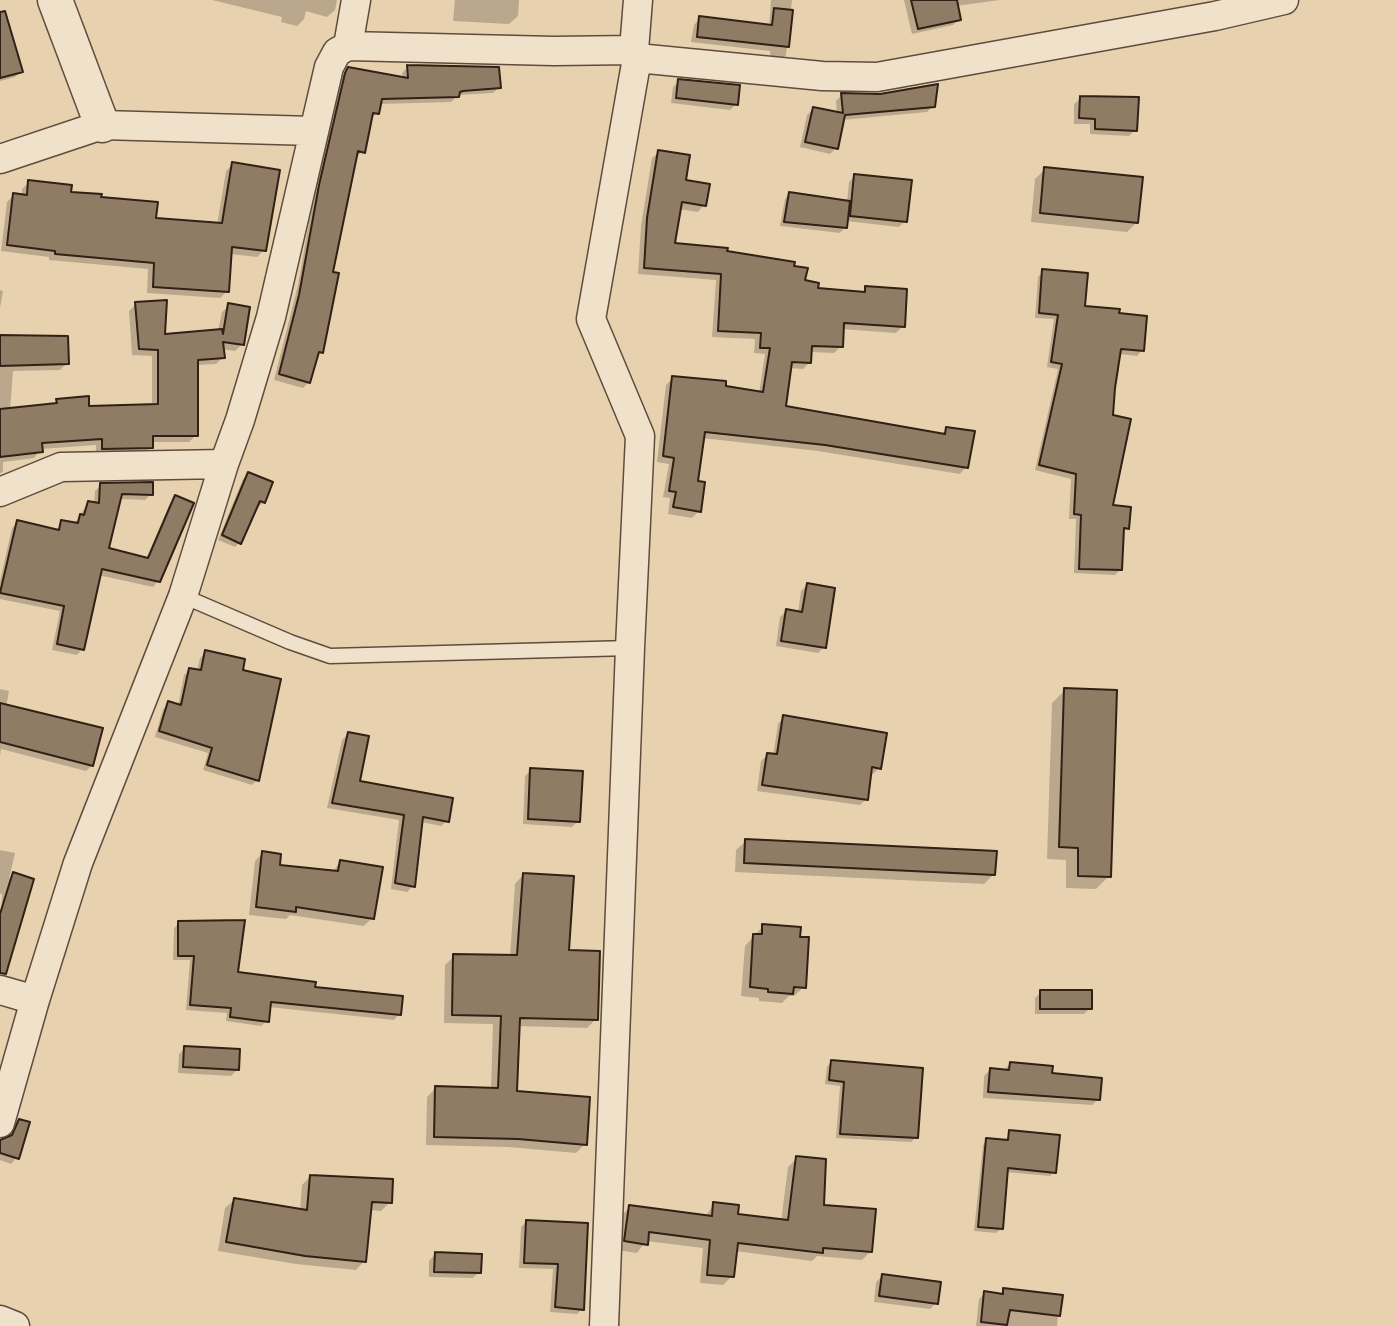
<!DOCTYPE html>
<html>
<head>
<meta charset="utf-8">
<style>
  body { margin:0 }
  canvas { display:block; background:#e8d1af }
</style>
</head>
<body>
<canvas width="1395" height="1326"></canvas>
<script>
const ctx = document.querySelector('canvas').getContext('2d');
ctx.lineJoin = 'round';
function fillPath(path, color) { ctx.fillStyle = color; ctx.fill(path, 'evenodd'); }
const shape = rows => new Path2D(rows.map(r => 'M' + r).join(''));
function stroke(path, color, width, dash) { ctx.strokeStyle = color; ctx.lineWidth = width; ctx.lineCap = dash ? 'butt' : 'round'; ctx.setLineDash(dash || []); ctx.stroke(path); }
const shadow = shape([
  [212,0,337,0,335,10,327,17,306,11,304,19,297,26,281,22,282,17],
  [455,0,519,0,518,16,509,24,453,21],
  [771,0,792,0,786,55,780,61,771,60,770,51,691,42,694,25,700,18,769,27],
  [904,0,1000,0,956,6,959,19,953,25,912,34],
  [0,35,21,71,15,77,0,81],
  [408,67,499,87,493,93,458,95,451,102,379,104,377,113,371,119,363,152,355,157,330,273,321,352,315,358,309,382,303,388,274,380,298,285,314,193,343,75,349,69,403,79,402,73],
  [679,81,736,104,730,110,671,103,673,87],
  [842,95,933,106,927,112,842,120,836,148,830,154,800,147,807,115,813,109,837,114,836,101],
  [1081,98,1135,130,1129,136,1090,134,1090,124,1074,124,1074,104],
  [659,152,704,205,698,212,679,209,673,245,725,253,803,282,816,290,861,294,866,288,903,326,896,333,841,329,841,346,834,353,810,352,810,362,803,369,790,368,783,407,940,435,947,429,966,467,960,474,818,451,702,438,695,482,699,511,692,518,668,514,670,498,663,497,669,464,657,462,666,385,673,378,759,394,765,354,754,353,755,339,712,337,716,280,638,274,641,226,652,158],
  [233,164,264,250,257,257,230,254,227,291,220,298,147,293,148,269,49,260,49,257,1,251,7,202,14,195,22,196,22,189,29,182,154,219,217,225,226,171],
  [1045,169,1137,222,1127,232,1031,222,1035,179],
  [855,176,905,221,899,227,846,221,845,227,840,233,780,226,785,199,790,194,847,202,849,182],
  [1043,271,1083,308,1142,350,1137,356,1119,354,1113,388,1111,507,1127,528,1121,533,1120,570,1115,575,1074,573,1076,519,1069,519,1071,479,1035,470,1058,369,1047,367,1054,319,1035,318,1038,277],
  [0,290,3,291,0,308],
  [136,304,163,336,218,331,222,312,229,306,242,344,235,351,222,349,223,357,216,364,196,365,196,435,189,442,151,442,151,447,144,454,96,455,96,445,41,449,34,458,3,462,3,471,0,474,0,341,67,363,60,370,13,371,10,410,52,406,57,400,88,408,152,406,152,356,132,355,129,311],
  [248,475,264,502,259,506,256,505,239,543,235,547,218,540,243,479],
  [101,485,151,494,145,500,119,499,107,550,146,559,170,503,175,498,158,581,153,587,98,575,82,649,77,655,52,650,60,611,0,599,0,581,12,528,17,523,56,531,62,522,74,524,88,503,94,504,95,491],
  [807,585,824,647,818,653,776,646,780,617,786,611,798,613,801,591],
  [206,653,241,671,257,780,252,785,203,770,208,753,155,737,163,709,169,704,178,706,184,675,190,670,197,671,200,658],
  [0,689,9,691,6,707,92,765,86,771,1,749,0,756],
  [1065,690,1109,876,1096,889,1066,888,1066,860,1047,859,1052,703],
  [784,717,879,768,873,774,869,773,866,799,860,805,757,791,761,761,767,755,773,756,778,724],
  [348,734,357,782,447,821,441,826,421,822,413,886,407,892,391,889,399,820,327,808,342,740],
  [531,770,578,821,572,827,523,824,525,776],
  [746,841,994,874,984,884,735,872,736,850],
  [0,850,15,853,9,879,13,874,0,949,2,894,0,894],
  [263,853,278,867,332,873,340,862,372,918,364,926,290,915,286,919,249,915,255,861],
  [523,875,567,952,596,1019,587,1028,517,1026,515,1092,585,1144,576,1153,508,1147,426,1145,427,1097,436,1088,491,1089,493,1024,444,1023,445,965,454,956,510,957,515,884],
  [179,923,236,974,313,989,399,1014,394,1020,268,1007,267,1021,261,1026,226,1021,227,1013,186,1010,190,960,173,960,174,928],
  [763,926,804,987,794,996,789,996,782,1003,759,1001,759,998,741,996,745,946],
  [1041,992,1090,1008,1084,1014,1035,1014,1035,998],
  [185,1048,237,1070,231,1076,178,1073,179,1054],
  [831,1062,916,1137,911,1142,836,1138,840,1086,825,1084,827,1067],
  [1010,1064,1050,1075,1098,1099,1092,1105,983,1098,984,1076,990,1070,1004,1070],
  [19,1121,17,1157,11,1164,0,1160,0,1141,9,1138],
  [1010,1132,1054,1172,1050,1176,1006,1172,1001,1229,996,1233,974,1231,983,1145,987,1140,1005,1142],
  [797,1158,822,1207,871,1251,862,1260,817,1256,812,1261,735,1251,732,1276,723,1285,700,1283,703,1248,646,1241,637,1253,617,1250,621,1216,630,1207,705,1217,714,1204,736,1216,781,1222,788,1167],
  [310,1177,390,1202,381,1211,369,1210,364,1261,356,1270,296,1264,218,1251,225,1208,234,1200,300,1211,302,1185],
  [526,1222,586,1225,582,1309,577,1314,550,1312,553,1269,519,1268,521,1227],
  [435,1254,479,1272,473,1278,429,1277,429,1261],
  [882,1276,936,1303,930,1309,874,1302,876,1282],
  [1004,1290,1060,1296,1057,1326,976,1326,979,1299,985,1293,999,1295]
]);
const building = shape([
  [911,0,957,0,961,20,918,29,911,0],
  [774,8,793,10,789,47,697,37,699,16,772,25,774,8],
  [5,11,23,72,0,78,0,12,5,11],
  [407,65,499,67,501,88,463,91,460,92,459,97,382,99,379,114,373,113,365,153,358,151,333,272,339,273,323,353,319,352,310,383,279,374,299,295,319,185,345,73,348,67,408,78,407,65],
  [678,79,740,85,738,105,676,98,678,79],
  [938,84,935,107,845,115,838,149,805,142,813,107,843,113,841,93,880,94,938,84],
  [1080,96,1139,97,1137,131,1095,129,1095,119,1079,118,1080,96],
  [658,150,690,155,686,180,710,184,706,206,682,202,675,243,728,248,727,251,795,262,794,266,808,268,805,280,819,283,818,288,865,292,865,286,907,289,905,327,844,323,843,347,812,346,811,363,792,362,786,406,945,434,946,427,975,431,968,468,825,445,705,432,698,481,705,482,701,512,673,507,676,492,669,491,674,458,663,456,672,376,726,381,726,386,763,392,770,348,760,348,761,333,718,331,721,274,644,268,647,218,658,150],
  [232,162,280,170,266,251,232,247,229,292,153,287,154,263,55,254,55,251,7,245,13,193,27,195,28,180,72,185,71,192,102,194,101,197,158,202,156,218,222,223,232,162],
  [1044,167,1143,177,1138,223,1040,213,1044,167],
  [854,174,912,180,907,222,850,216,854,174],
  [789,192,850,201,847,228,784,222,789,192],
  [1042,269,1088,273,1085,306,1120,309,1119,313,1147,316,1144,351,1121,349,1115,388,1113,415,1131,419,1113,505,1131,507,1129,529,1124,528,1122,570,1079,569,1081,515,1074,514,1076,474,1039,465,1062,364,1051,362,1058,315,1039,313,1042,269],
  [167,300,165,334,222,329,223,334,228,303,250,307,244,345,223,342,225,358,198,360,198,436,153,436,153,448,102,449,102,439,42,443,43,452,0,457,0,409,57,403,56,399,89,396,89,406,158,404,158,350,139,349,135,302,167,300],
  [0,335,68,336,69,364,0,366,0,335],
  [248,472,273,482,265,503,260,501,241,544,222,535,248,472],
  [153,482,153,495,122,494,109,548,148,558,175,495,194,503,160,582,102,569,84,650,57,644,64,606,0,593,17,520,59,530,61,520,78,523,80,514,84,515,88,501,99,503,100,483,153,482],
  [807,583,835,588,826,648,781,641,786,609,802,612,807,583],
  [205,650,245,659,243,670,281,679,259,781,207,765,212,748,159,731,168,701,181,705,189,668,201,670,205,650],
  [1064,688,1117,690,1111,877,1078,876,1078,848,1059,847,1064,688],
  [0,703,103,728,93,766,0,742,0,703],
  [783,715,887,733,881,769,872,767,868,800,762,785,767,753,777,754,783,715],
  [348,732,369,736,360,781,453,798,449,822,423,817,415,887,395,883,404,815,332,803,348,732],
  [530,768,583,771,580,822,528,819,530,768],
  [745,839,997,851,995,875,744,863,745,839],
  [262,851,281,854,280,865,338,871,340,860,383,867,374,919,296,907,296,912,256,907,262,851],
  [13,872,34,879,6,974,0,973,0,914,13,872],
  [523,873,574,876,569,950,600,951,598,1020,520,1018,517,1091,590,1097,587,1145,518,1139,434,1137,435,1086,498,1088,501,1016,452,1015,453,954,517,955,523,873],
  [245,920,238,972,316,982,315,987,403,996,401,1015,271,1002,269,1022,230,1017,231,1008,190,1005,194,956,178,956,178,921,245,920],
  [762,924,801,927,800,937,809,937,806,988,794,987,793,994,768,992,768,989,750,987,753,934,762,934,762,924],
  [1040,990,1092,990,1092,1009,1040,1009,1040,990],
  [184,1046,240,1049,239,1070,183,1067,184,1046],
  [831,1060,923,1068,918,1138,840,1134,844,1082,829,1080,831,1060],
  [1010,1062,1053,1066,1052,1073,1102,1078,1100,1100,988,1092,990,1068,1009,1070,1010,1062],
  [19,1119,30,1122,19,1159,0,1153,0,1140,12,1135,19,1119],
  [1009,1130,1060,1135,1056,1173,1008,1168,1003,1229,978,1227,986,1138,1008,1140,1009,1130],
  [796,1156,826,1159,824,1205,876,1209,872,1252,823,1248,823,1253,738,1243,734,1277,707,1275,710,1240,649,1232,648,1245,624,1241,629,1205,712,1216,713,1202,739,1205,738,1214,788,1220,796,1156],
  [310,1175,393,1179,392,1203,372,1202,366,1262,305,1256,226,1242,234,1198,307,1210,310,1175],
  [526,1220,588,1223,584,1310,555,1307,558,1264,524,1263,526,1220],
  [435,1252,482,1254,481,1273,434,1272,435,1252],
  [882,1274,941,1282,938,1304,879,1296,882,1274],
  [1003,1288,1063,1295,1060,1316,1010,1310,1007,1325,981,1322,984,1291,1003,1294,1003,1288]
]);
const service = shape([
  [183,596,290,642,330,656,630,648]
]);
const minor = shape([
  [638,0,634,50,637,58,822,76,877,77,1215,16,1284,0],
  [348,46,356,0],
  [0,159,102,125,313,131],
  [0,492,61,467,224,464],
  [0,990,35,1000],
  [0,1123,35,1000,78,863,183,596,224,464,240,420,271,317,329,67,337,52,348,46,554,51,634,50],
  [0,1320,15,1326],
  [604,1326,630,648,640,436,591,319,637,58]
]);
const tertiary = shape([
  [55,0,102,125]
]);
fillPath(shadow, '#0003');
fillPath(building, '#907c65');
stroke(building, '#302015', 2);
stroke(service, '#5e4c3c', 17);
stroke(minor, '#5e4c3c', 31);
stroke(tertiary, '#5e4c3c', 37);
stroke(service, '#f0e1cb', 14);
stroke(minor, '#f0e1cb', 28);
stroke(tertiary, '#f0e1cb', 34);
</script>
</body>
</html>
